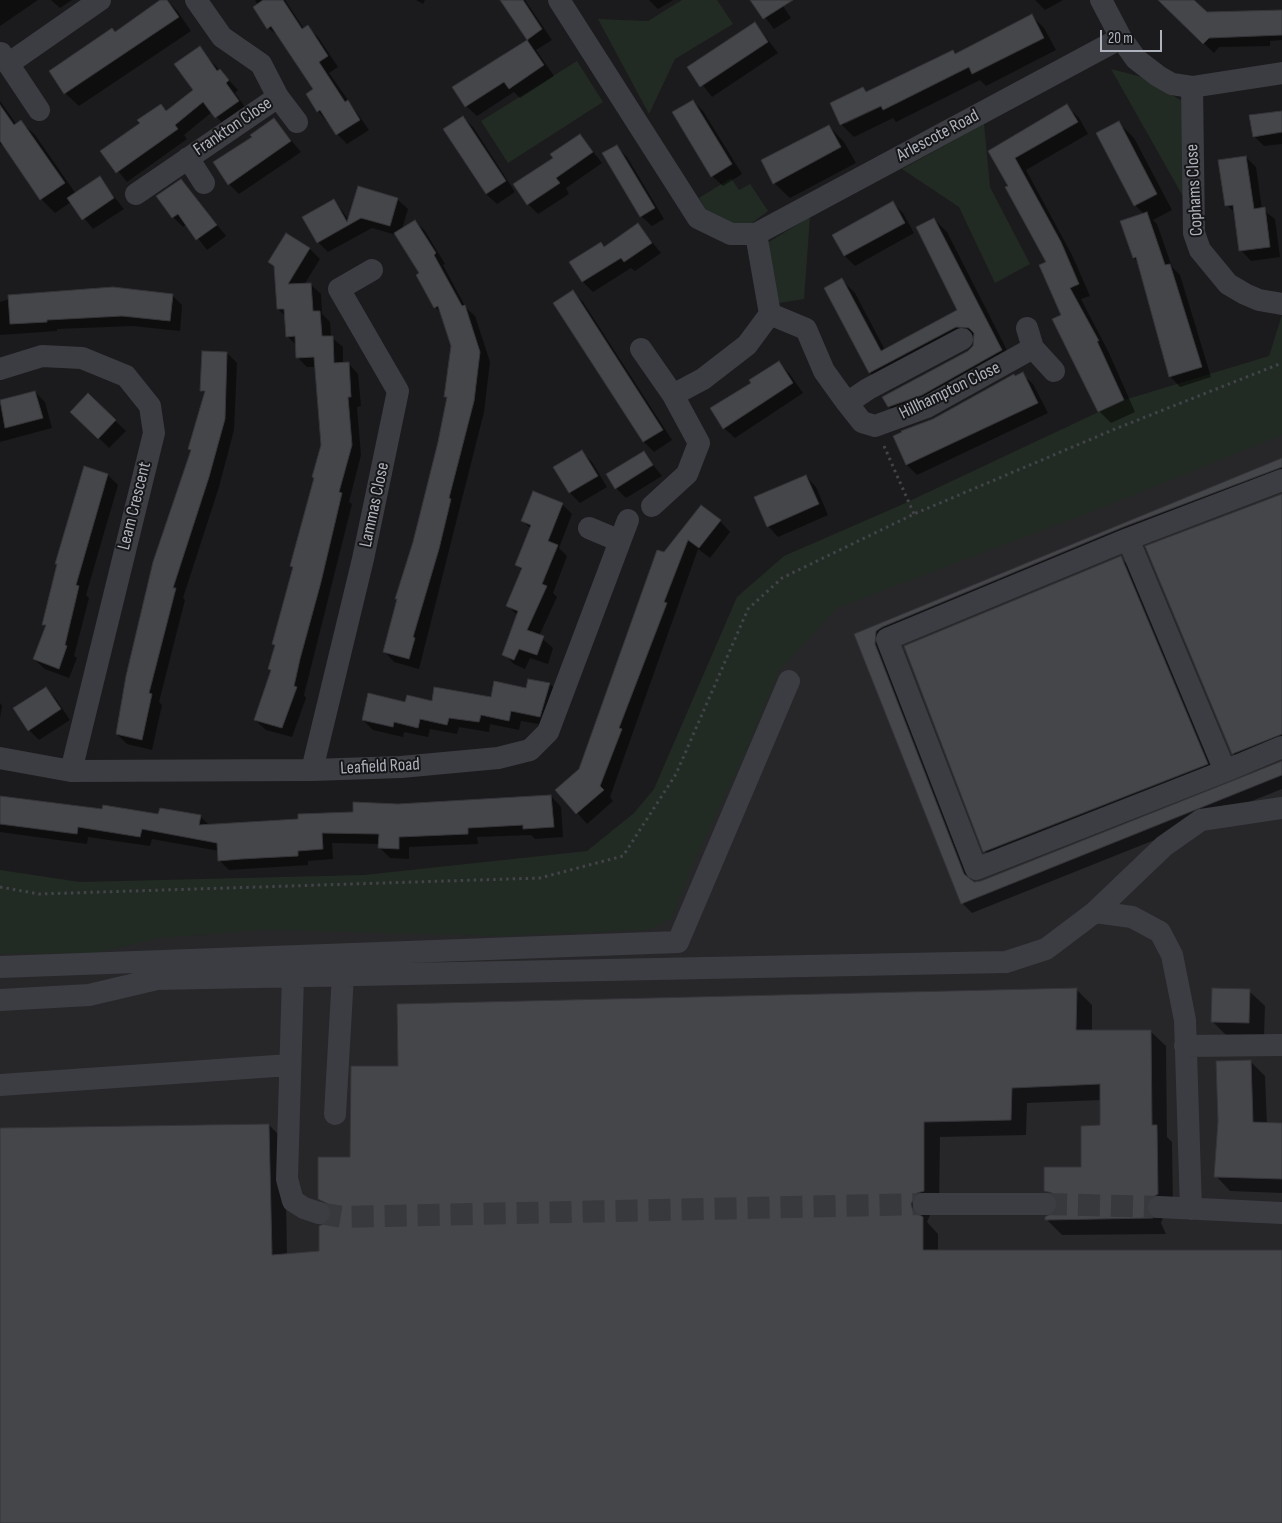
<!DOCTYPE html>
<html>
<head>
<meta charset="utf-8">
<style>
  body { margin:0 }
  #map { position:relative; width:1282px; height:1523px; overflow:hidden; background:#1b1b1d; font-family:"Sofia Sans Condensed",sans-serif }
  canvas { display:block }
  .scale { position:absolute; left:1100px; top:30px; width:62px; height:22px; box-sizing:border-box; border:2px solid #aeb2bc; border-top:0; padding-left:6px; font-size:15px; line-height:18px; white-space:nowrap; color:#aeb2bc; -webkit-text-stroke:4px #161618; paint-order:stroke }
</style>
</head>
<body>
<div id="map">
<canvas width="1282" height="1523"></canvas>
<div class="scale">20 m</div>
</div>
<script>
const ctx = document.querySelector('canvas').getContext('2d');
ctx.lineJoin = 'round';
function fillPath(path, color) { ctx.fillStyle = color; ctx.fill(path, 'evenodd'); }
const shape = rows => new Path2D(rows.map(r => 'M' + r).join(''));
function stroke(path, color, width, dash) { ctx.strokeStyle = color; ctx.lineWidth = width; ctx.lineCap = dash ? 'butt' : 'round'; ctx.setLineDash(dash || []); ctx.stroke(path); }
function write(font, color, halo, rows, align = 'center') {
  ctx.font = font + ' "Sofia Sans Condensed",sans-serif'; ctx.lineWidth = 4; ctx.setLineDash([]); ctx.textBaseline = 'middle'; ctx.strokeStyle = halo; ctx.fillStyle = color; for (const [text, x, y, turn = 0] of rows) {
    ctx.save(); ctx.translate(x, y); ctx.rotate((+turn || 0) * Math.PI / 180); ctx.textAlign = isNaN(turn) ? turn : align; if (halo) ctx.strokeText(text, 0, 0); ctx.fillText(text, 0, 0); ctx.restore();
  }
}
const built = shape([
  [1282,366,1282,1523,0,1523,0,894,38,901,626,859,751,610]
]);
const green = shape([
  [682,0,717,0,733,24,675,59,649,114,598,19,648,21],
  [577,61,603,102,508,163,481,121],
  [1111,69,1142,77,1182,101,1185,200],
  [984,124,990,187,1030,264,995,283,959,207,902,169],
  [731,178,739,190,750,184,768,211,748,226,725,223,708,214,699,198],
  [810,217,804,299,779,303,767,243],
  [1282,315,1282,435,1094,511,837,608,780,670,743,757,691,869,672,918,649,930,498,936,264,930,161,938,95,953,0,954,0,870,80,882,364,875,587,851,634,813,654,789,737,597,784,556,901,505,1124,400,1269,356]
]);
const shadow = shape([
  [0,0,38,0,0,26],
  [51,0,72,0,60,8],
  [163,0,167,0,178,12,191,31,79,106,65,93,115,33],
  [255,0,285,0,304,29,307,27,318,37,338,67,329,73,369,130,347,144,337,134,318,111,315,89,280,37,268,28,254,7,258,5],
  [416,0,425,0,423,4],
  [502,0,525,0,552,40,536,50,554,76,520,98,514,92,477,116,466,106,454,87,529,40],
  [649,0,673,0,658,9],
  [752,0,779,0,791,18,774,29],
  [1035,0,1063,0,1045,10],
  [1159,0,1193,0,1206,14,1282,11,1282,40,1270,41,1270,46,1219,47,1214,53],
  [1032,16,1044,28,1056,50,986,86,980,80,896,122,893,118,854,137,841,124,863,89,867,93,953,51,956,55],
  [886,102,887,104,845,124,845,121],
  [755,23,778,53,712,97,689,67],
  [199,48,238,90,235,93,248,111,226,127,212,112,184,135,187,139,127,182,102,151,141,123,161,106,167,111,195,90],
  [0,101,17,125,21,122,35,135,76,194,99,178,124,209,93,229,71,202,55,213,41,199,5,146,0,144],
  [693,101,703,111,742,174,723,186,712,176],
  [1067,106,1079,118,1088,134,1026,170,1072,255,1090,296,1081,299,1109,353,1135,412,1111,423,1099,411,1062,315,1048,263,1010,186,989,152],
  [1282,112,1282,144,1264,146,1254,136],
  [463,117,473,127,515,192,497,204,486,194],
  [273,119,301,152,239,194,229,184],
  [1118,122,1134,138,1172,210,1153,220,1157,224,1172,267,1180,275,1211,377,1180,387,1170,376,1138,262,1134,258,1122,222,1145,215,1135,205],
  [829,126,844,142,856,163,790,198,774,183],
  [580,135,602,163,566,188,569,194,538,214,528,204,555,158],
  [616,146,627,157,664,219,652,226,641,216],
  [1246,157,1256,167,1262,209,1275,219,1280,257,1251,261,1241,250,1236,214,1227,205],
  [181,180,226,236,207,250,187,224,183,227,173,217],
  [397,199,408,209,402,229,415,221,425,231,445,264,443,265,466,308,475,316,490,362,484,412,419,669,394,662,384,651,398,600,396,598,414,542,439,443,448,399,446,397,453,346,442,314,435,307,421,274,396,235,372,228,328,252,318,242,334,200,349,220],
  [893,203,903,213,914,233,855,266,845,256],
  [934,219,947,232,1014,364,902,420,889,407,969,352,975,346,975,340,970,340,884,386,870,373,825,288,842,280,855,293,885,350,959,310],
  [638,225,661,253,635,271,631,268,593,292,583,282,571,262,601,243,605,248],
  [286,235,310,249,320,259,304,285,310,284,321,294,322,314,330,322,331,337,343,347,343,364,348,363,358,374,361,406,357,407,361,455,349,502,352,504,304,695,306,698,292,737,266,730,255,720,272,671,276,646,273,644,294,568,291,566,315,479,322,445,316,367,307,367,297,357,297,346,287,336,286,317,278,309,275,267,270,262],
  [573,292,583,302,672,440,654,452,644,442,555,303],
  [172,295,182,305,180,331,133,326,57,329,57,331,0,335,0,302,9,299],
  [227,353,237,363,234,430,219,487,183,598,185,600,159,702,162,705,152,750,127,744,117,734,192,451,190,449,206,394,201,390],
  [779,363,789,373,803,393,735,438,724,428,753,383],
  [1022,374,1033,384,1048,413,917,475,907,465,894,437,934,420],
  [35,392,45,402,52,428,0,442,0,401],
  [88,395,126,431,109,448,72,412],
  [582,452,592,462,607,487,580,503,570,493,555,468],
  [643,452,662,476,626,498,616,488],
  [1282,459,1282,480,892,637,884,655,972,881,981,882,1282,763,1282,789,972,913,962,903,855,634],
  [108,475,118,485,86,595,89,598,74,656,77,658,69,678,45,669,34,659,46,627,43,624],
  [806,476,816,487,828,515,778,537,768,526],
  [1282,495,1282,748,1243,763,1233,753],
  [562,504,572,514,559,548,567,556,553,593,557,597,539,636,553,648,548,664,530,658,525,669,514,664,504,654,518,616,507,605,523,571,517,565,531,529,523,521],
  [720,521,730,532,710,558,698,549,610,797,613,801,587,824,557,790,580,770,664,554],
  [1121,558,1131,568,1217,774,995,861,985,851],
  [529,680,550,684,560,694,550,726,521,721,519,730,490,724,489,732,459,727,457,734,430,729,428,737,404,732,403,737,373,730,363,720,406,704,492,698,527,690],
  [46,688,56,699,70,720,39,740,29,730],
  [0,703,2,706,0,718],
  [551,796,561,807,563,837,535,839,531,835,477,837,478,844,409,847,409,859,390,858,380,848,380,844,332,843,333,859,308,861,308,865,229,870,219,860,219,851,152,839,150,846,88,837,87,844,0,832,0,797,104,810,200,816,209,825,300,820,354,814,398,805],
  [1076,989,1092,1005,1092,1031,1150,1031,1166,1046,1167,1137,1172,1142,1173,1210,1164,1215,1161,1223,1166,1234,1062,1235,1046,1219,1057,1212,1059,1204,1046,1190,1082,1168,1101,1127,1101,1100,1027,1103,1026,1135,940,1137,939,1206,933,1208,927,1222,938,1234,938,1251,1282,1251,1282,1523,0,1523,0,1129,269,1125,285,1141,287,1255,320,1252,333,1212,320,1198,352,1158,399,1067],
  [1249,991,1265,1006,1264,1038,1228,1037,1213,1022],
  [1251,1062,1265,1076,1267,1124,1282,1124,1282,1193,1230,1191,1216,1176]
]);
const building = shape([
  [160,0,167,0,179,17,64,94,49,71,112,28,115,32,160,0],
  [263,0,283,0,302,29,308,25,328,56,319,62,345,102,348,100,360,120,336,135,320,110,317,112,306,94,313,89,271,26,267,29,253,7,263,0],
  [500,0,523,0,542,29,527,40,500,0],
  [750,0,793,0,763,19,750,0],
  [1158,0,1194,0,1207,12,1282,10,1282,35,1209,38,1203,44,1158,0],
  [1032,14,1044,38,972,74,969,67,883,110,881,106,840,125,830,103,863,87,866,92,953,50,955,54,1032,14],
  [755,22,768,42,700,87,687,67,755,22],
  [527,40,544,65,509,89,504,82,465,107,452,87,527,40],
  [200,46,217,71,220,69,229,80,226,83,239,101,215,118,203,102,175,125,178,129,116,173,100,151,140,123,137,120,161,104,166,111,193,90,174,64,200,46],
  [693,100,732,164,711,177,672,112,693,100],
  [1067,104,1078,122,1015,158,1061,242,1079,284,1070,288,1099,341,1097,341,1124,400,1098,412,1052,319,1061,315,1039,265,1046,262,1005,187,1008,186,988,151,1067,104],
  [0,105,14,125,21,120,65,183,40,200,0,141,0,105],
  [1282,111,1282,132,1253,137,1249,115,1282,111],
  [463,116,506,181,486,194,443,129,463,116],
  [274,118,291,141,228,185,213,162,252,137,250,135,274,118],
  [1119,121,1157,194,1134,206,1096,133,1119,121],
  [829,125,841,147,773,184,761,160,829,125],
  [580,134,593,152,556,178,560,183,527,205,513,184,553,158,550,154,580,134],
  [617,145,655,208,640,217,602,153,617,145],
  [1246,156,1254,209,1265,207,1270,247,1239,251,1233,205,1225,206,1218,160,1246,156],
  [100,176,114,198,82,220,67,198,100,176],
  [181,179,217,225,196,240,178,214,172,218,156,196,181,179],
  [358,186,398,198,390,226,361,218,317,243,302,217,334,199,347,222,358,186],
  [893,201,905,223,844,256,832,235,893,201],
  [1147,212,1165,265,1170,264,1202,367,1169,377,1136,257,1133,258,1120,221,1147,212],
  [934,218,1002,350,922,395,888,407,882,397,968,351,973,346,974,333,969,328,956,327,869,373,824,288,842,278,881,351,957,310,916,227,934,218],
  [415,220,436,253,434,255,462,306,465,305,480,352,474,401,449,498,451,499,439,549,413,637,415,638,409,659,383,652,397,599,395,599,413,542,438,442,447,397,444,397,451,346,438,306,434,308,416,275,419,273,394,233,415,220],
  [638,223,652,243,624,262,621,258,582,282,569,262,601,242,604,247,638,223],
  [286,233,310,248,288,284,311,283,313,311,320,311,322,336,333,336,334,363,349,362,351,397,348,397,352,445,339,492,342,493,321,582,300,659,294,686,297,687,282,728,254,720,271,670,268,669,275,645,272,644,293,567,290,566,314,478,312,477,321,445,314,357,296,358,295,336,286,337,284,309,277,309,274,266,268,262,286,233],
  [113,287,173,294,170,321,122,316,47,320,47,322,10,324,8,295,113,287],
  [573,290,663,430,643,442,553,303,573,290],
  [202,351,227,352,225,419,209,477,173,588,176,588,149,693,152,694,142,740,116,734,126,676,153,562,191,450,188,449,205,391,200,391,202,351],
  [779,361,793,383,723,429,710,408,751,383,749,380,779,361],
  [1023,372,1038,403,906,465,893,436,902,432,901,431,933,419,1014,374,1015,376,1023,372],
  [35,391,43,418,5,428,0,400,35,391],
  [88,393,116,420,98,439,70,412,88,393],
  [582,450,598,476,569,493,553,467,582,450],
  [644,451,653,465,615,489,606,474,644,451],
  [1282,458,1282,467,1123,527,882,627,876,631,875,644,964,874,974,882,981,881,1282,761,1282,775,961,904,854,634,1282,458],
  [84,466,108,474,76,585,79,586,65,645,67,646,59,669,33,659,46,625,42,625,57,564,55,564,84,466],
  [806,475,819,504,767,527,754,497,806,475],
  [533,491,563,503,548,541,558,545,542,584,547,586,527,630,544,636,537,655,519,649,514,660,502,655,518,611,506,606,522,568,515,565,531,525,521,521,533,491],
  [1282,494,1282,734,1232,754,1145,546,1282,494],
  [701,505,721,520,699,548,688,540,664,602,667,603,619,728,622,729,600,786,604,790,576,814,555,790,579,769,657,550,664,552,701,505],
  [1121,556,1208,764,983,852,904,646,1121,556],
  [528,679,550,683,540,717,511,711,509,721,481,715,479,722,449,718,447,725,420,719,418,728,394,722,393,727,362,720,368,693,405,702,407,695,432,701,434,687,491,697,494,681,526,688,528,679],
  [46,687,61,709,28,731,13,708,46,687],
  [551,795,554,827,523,829,523,825,468,828,468,834,399,837,399,849,378,848,379,834,322,833,323,849,298,851,298,856,241,859,218,861,217,843,142,829,140,837,78,827,77,834,0,824,0,796,102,809,103,805,158,814,160,808,201,815,199,825,298,819,298,814,353,812,353,802,398,804,551,795],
  [1077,988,1076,1030,1151,1030,1152,1125,1157,1125,1158,1194,1148,1200,1146,1207,1148,1213,1153,1218,1045,1220,1045,1217,1056,1211,1058,1204,1052,1193,1044,1191,1044,1167,1081,1167,1081,1126,1100,1125,1100,1084,1012,1088,1011,1120,924,1122,924,1191,917,1193,911,1204,913,1211,923,1217,923,1250,1282,1250,1282,1523,0,1523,0,1128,269,1124,272,1255,319,1251,319,1226,328,1222,332,1211,328,1204,318,1199,318,1157,350,1157,351,1066,398,1066,397,1004,1077,988],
  [1212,988,1250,989,1249,1023,1211,1022,1212,988],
  [1251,1060,1253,1122,1282,1123,1282,1179,1214,1177,1218,1121,1216,1061,1251,1060]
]);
const minorTunnel = shape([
  [1045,1204,1159,1207],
  [319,1213,343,1217,924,1204]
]);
const path = shape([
  [884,446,914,514],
  [0,887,39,894,540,878,623,856,676,774,748,609,782,578,914,514,1115,429,1282,363]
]);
const minor = shape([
  [196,0,222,37,261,64,278,97,297,122],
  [559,0,698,218,731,234,756,234,1121,38],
  [1101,0,1121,38,1136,59,1158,76,1172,84,1192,87,1282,73],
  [1,53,39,110],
  [8,64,100,0],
  [1192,87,1194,233,1200,250,1228,284,1245,294,1259,300,1282,304],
  [188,158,204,183],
  [136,194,278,97],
  [770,314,806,329,824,371,847,403,862,422,875,426,927,407,1033,348,1054,371],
  [1027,328,1033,348],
  [641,349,673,395],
  [0,369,42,356,82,358,126,376,150,406,154,433,71,771],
  [847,403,868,389,962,339],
  [652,506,687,474,699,443,673,395,703,379,747,345,770,314,756,234],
  [589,528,620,541],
  [1128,539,1282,480],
  [0,758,71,771,312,770,401,767,498,758,530,750,548,732,628,520],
  [312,770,363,559,398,391,339,289,372,270],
  [1225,771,1128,539,887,639,976,869,1225,771,1282,747],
  [1095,912,1132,917,1160,932,1172,955,1185,1020,1191,1209],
  [0,967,678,942,789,681],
  [293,976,287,1179,293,1201,304,1208,319,1213],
  [0,1000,89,995,157,979,1006,962,1046,949,1095,912,1164,846,1201,820,1282,808],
  [1185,1046,1282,1045],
  [0,1085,290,1065],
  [335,1114,343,975],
  [924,1204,1045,1204],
  [1159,1207,1282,1213]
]);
const streetNames = [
  ["Frankton Close",233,127,-34],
  ["Arlescote Road",938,136,-28],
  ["Cophams Close",1195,190,-93],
  ["Hillhampton Close",950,391,-26],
  ["Lammas Close",375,505,-78],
  ["Leam Crescent",135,506,-76],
  ["Leafield Road",380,767,-3]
];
fillPath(built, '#27272a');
fillPath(green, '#222b23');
fillPath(shadow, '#0007');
fillPath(building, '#45464a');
stroke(building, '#353539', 1);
stroke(minorTunnel, '#38393d', 22, [22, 11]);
stroke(path, '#424449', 3, [2.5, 4]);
stroke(minor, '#3c3d42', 22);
write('18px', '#aeb2bc', '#161618', streetNames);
</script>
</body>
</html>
